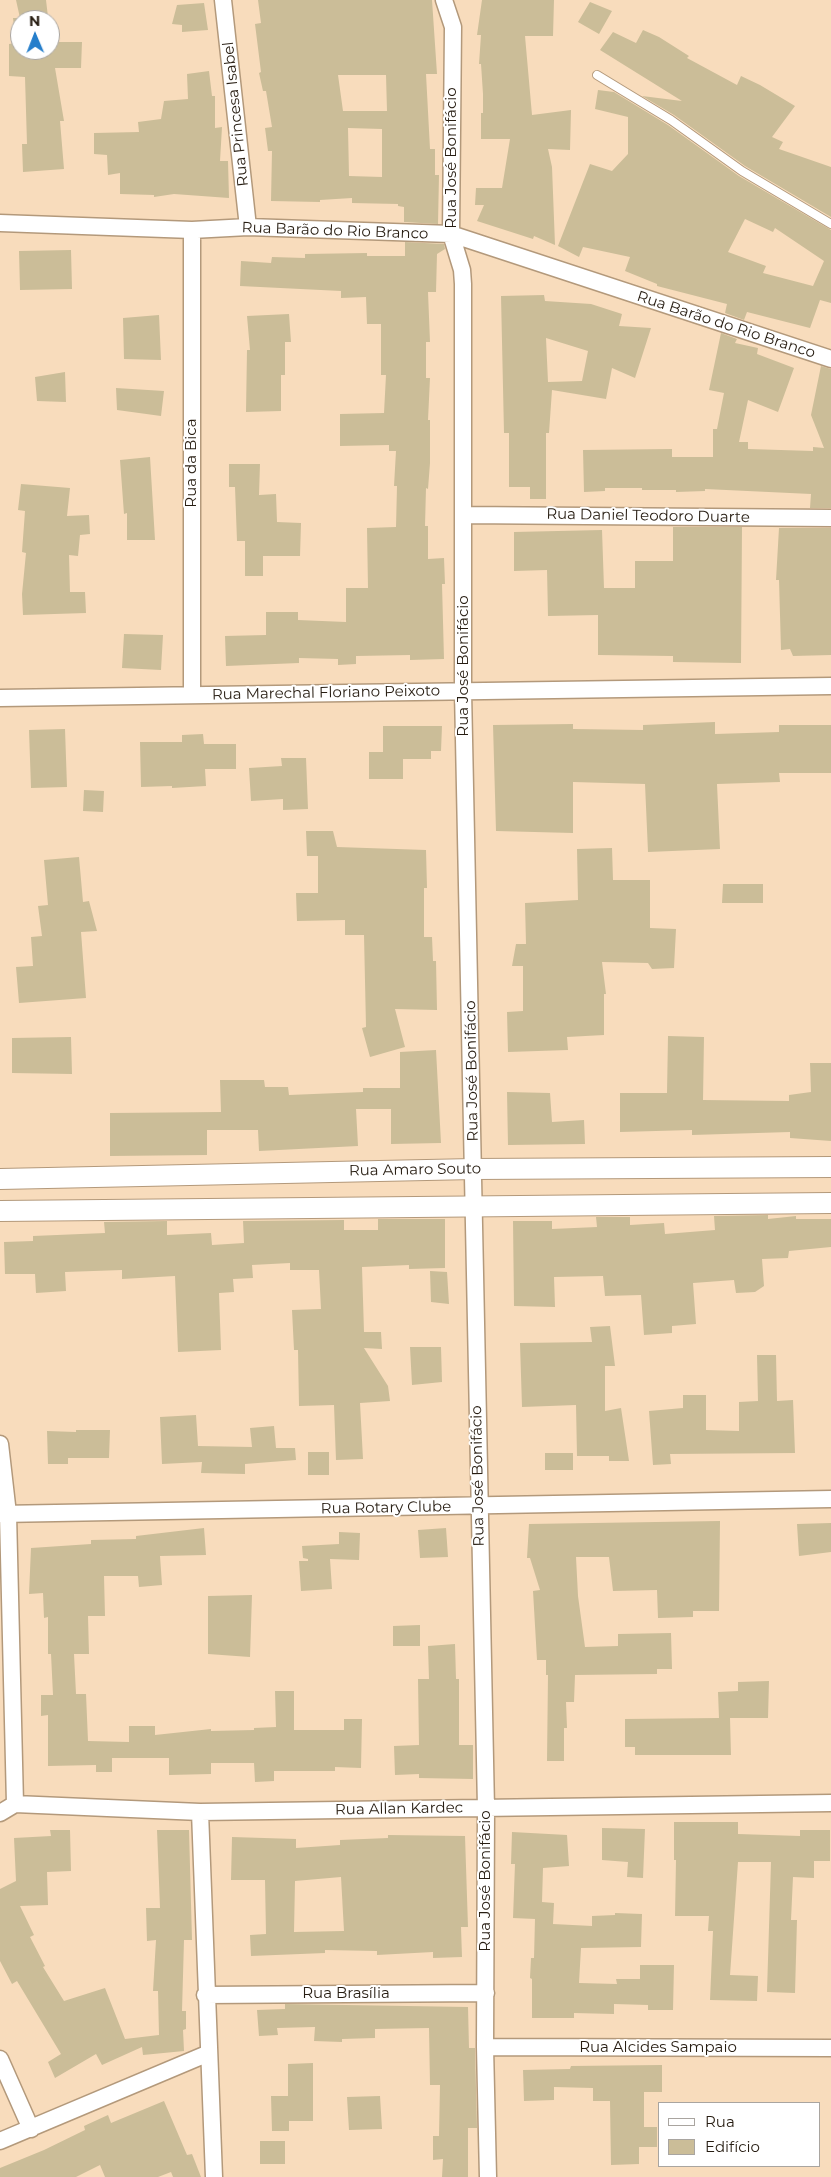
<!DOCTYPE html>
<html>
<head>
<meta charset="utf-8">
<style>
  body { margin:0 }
  #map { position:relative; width:831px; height:2177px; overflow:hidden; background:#f8dcbc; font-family:Montserrat,sans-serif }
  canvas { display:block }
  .legend { position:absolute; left:658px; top:2102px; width:162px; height:65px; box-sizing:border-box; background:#fff; border:1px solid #a9a5a0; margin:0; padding:6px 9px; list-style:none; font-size:15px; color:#271d12 }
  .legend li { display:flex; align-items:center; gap:10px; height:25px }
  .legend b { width:25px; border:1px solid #a9a5a0 }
  .north { position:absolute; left:10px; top:10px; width:50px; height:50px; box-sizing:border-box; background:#fff; border:1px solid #a9a5a0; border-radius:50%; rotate:359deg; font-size:14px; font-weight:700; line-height:20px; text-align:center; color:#271d12 }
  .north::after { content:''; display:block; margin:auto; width:18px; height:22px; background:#257ecb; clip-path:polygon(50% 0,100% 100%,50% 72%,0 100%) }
</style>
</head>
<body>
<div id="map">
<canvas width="831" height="2177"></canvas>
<ul class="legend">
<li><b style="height:6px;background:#fff"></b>Rua</li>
<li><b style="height:14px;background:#cbbd98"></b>Edifício</li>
</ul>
<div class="north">N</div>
</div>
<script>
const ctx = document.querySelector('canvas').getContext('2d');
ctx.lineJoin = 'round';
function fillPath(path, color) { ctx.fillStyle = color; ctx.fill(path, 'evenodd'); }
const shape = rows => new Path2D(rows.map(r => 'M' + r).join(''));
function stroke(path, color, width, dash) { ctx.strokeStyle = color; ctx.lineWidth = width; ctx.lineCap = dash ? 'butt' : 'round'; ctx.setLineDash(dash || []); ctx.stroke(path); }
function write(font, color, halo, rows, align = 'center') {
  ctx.font = font + ' Montserrat,sans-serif'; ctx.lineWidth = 4; ctx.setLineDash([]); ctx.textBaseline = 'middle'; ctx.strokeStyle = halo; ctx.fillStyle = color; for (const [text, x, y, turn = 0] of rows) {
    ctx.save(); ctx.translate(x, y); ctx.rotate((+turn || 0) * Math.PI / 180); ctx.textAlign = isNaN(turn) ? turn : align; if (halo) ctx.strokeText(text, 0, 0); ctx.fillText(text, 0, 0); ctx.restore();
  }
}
const building = shape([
  [16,0,46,0,48,17,50,17,52,42,82,42,81,68,55,68,64,121,60,121,64,169,23,172,22,144,27,144,25,77,9,76,9,44,16,43,13,18,20,18],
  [20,20,50,20,50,50,20,50],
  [258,0,432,0,437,74,426,74,430,149,435,149,435,175,439,175,438,224,404,222,404,207,398,206,398,204,352,203,352,198,320,200,320,202,271,201,272,151,268,151,265,128,272,127,266,91,263,91,259,73,261,72,255,24,261,23],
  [338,75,386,75,387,111,343,111],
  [348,128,382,129,382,177,349,176],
  [482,0,554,0,553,36,525,36,532,115,571,110,570,150,548,149,552,167,555,245,534,236,533,239,477,221,484,205,475,205,476,188,502,188,510,139,481,139,481,113,483,113,483,94,481,64,479,64,481,35,477,35],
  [590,2,612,11,599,34,578,22],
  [204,3,208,30,182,32,182,25,172,24,177,5],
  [643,30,659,37,689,56,687,58,737,85,741,76,760,85,795,106,772,137,783,142,779,149,831,167,831,217,745,166,674,115,642,96,682,101,600,50,613,32,636,43],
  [209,71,212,96,215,96,215,128,222,127,220,161,228,161,229,198,174,194,154,197,154,195,120,194,120,173,108,175,107,155,94,154,94,133,139,132,138,122,161,119,164,101,188,99,187,74],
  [598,90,614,92,668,125,739,176,831,230,831,303,820,300,810,328,747,312,744,320,725,313,727,304,657,286,657,284,625,271,630,257,583,247,579,257,558,246,590,164,612,171,628,154,628,117,595,109],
  [745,219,773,232,775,228,824,261,813,286,763,273,766,266,728,252],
  [405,242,444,244,445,249,437,254,436,292,428,292,430,342,426,342,426,378,430,378,428,420,430,420,430,463,428,489,426,488,425,526,428,526,428,559,444,558,445,584,442,584,444,659,410,660,410,655,356,656,356,664,338,665,338,659,299,658,299,663,226,666,225,636,266,635,266,612,298,612,298,620,346,622,346,588,368,588,367,528,396,527,397,486,394,486,396,451,389,451,389,445,340,446,340,414,384,413,386,375,381,375,381,324,367,324,366,297,341,298,341,291,240,286,241,261,271,263,272,257,305,258,305,254,367,253,367,256,405,256],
  [71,250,72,289,20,290,19,251],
  [544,295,545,301,591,304,622,314,619,326,651,328,635,378,612,368,606,399,552,390,549,433,546,433,546,499,530,499,530,487,509,487,509,433,504,433,501,296],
  [546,338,588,351,582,381,548,382],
  [289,314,291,342,285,342,285,375,281,375,281,411,246,412,247,350,250,350,247,316],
  [159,315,161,360,124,359,123,318],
  [721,333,737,339,735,343,758,348,757,354,794,368,778,412,748,400,739,442,748,442,748,449,813,451,813,447,824,448,811,415,821,366,831,369,831,508,810,508,811,494,705,489,705,491,676,492,676,490,642,490,642,488,605,488,605,491,584,492,583,450,672,449,672,457,713,457,713,429,717,429,724,393,709,390],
  [65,372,66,402,37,401,35,377],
  [116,388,164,391,161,416,117,410],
  [150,457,155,540,127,540,127,513,124,514,120,460],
  [229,464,260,464,259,495,276,494,277,522,301,523,300,556,263,556,263,576,245,576,245,541,237,541,235,487,229,487],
  [21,484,70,488,67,516,89,515,90,534,80,535,78,556,69,555,70,592,85,592,86,613,23,615,22,594,26,553,22,552,25,511,18,510],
  [673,527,742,527,741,663,673,662,673,656,598,655,598,615,548,616,547,570,514,571,514,532,602,530,604,588,635,588,635,561,673,561],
  [779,528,831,528,831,655,793,656,790,649,781,650,779,580,776,580],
  [124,634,163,635,161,670,122,668],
  [715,722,715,734,779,732,779,725,831,725,831,773,779,773,780,782,717,784,720,849,648,852,645,784,573,782,573,833,496,831,493,725,573,724,573,729,643,730,643,725],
  [383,726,442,726,441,751,431,751,431,759,403,759,403,779,369,779,369,752,383,752],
  [65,729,67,787,31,788,29,730],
  [203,734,204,744,236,744,236,769,205,769,206,786,172,788,172,786,141,787,140,742,182,742,182,735],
  [281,758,306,758,308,809,283,810,283,799,251,801,249,768,282,766],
  [84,790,104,791,103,812,83,811],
  [306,831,333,831,337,847,426,850,427,888,424,888,424,937,432,937,433,961,436,961,437,1010,395,1009,405,1047,370,1057,362,1028,366,1027,364,935,345,935,345,920,297,921,296,893,318,893,318,856,307,856],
  [612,848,613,880,650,880,650,928,676,929,674,968,652,969,648,963,602,962,606,994,604,994,604,1035,567,1037,568,1050,508,1052,507,1012,523,1011,523,966,512,966,516,944,526,944,525,903,578,900,577,849],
  [79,857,83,902,89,901,97,931,81,932,86,998,19,1003,16,967,33,966,31,937,42,936,38,906,48,905,44,860],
  [723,884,763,884,763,903,722,903],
  [668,1036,704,1037,703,1100,789,1101,789,1095,811,1092,810,1063,831,1063,831,1141,790,1138,790,1132,692,1135,692,1130,620,1132,620,1093,667,1093],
  [71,1037,72,1074,12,1073,12,1038],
  [436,1050,441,1143,391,1144,391,1109,356,1109,358,1146,259,1151,258,1130,207,1130,207,1155,110,1156,110,1113,221,1112,220,1080,264,1080,265,1087,288,1087,289,1095,363,1092,363,1088,400,1088,400,1052],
  [507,1092,550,1093,552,1122,584,1120,585,1144,508,1145],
  [768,1215,768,1219,796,1216,796,1219,831,1219,831,1247,789,1251,788,1258,762,1259,764,1286,755,1292,736,1293,734,1280,693,1283,696,1324,672,1326,672,1333,644,1335,641,1295,605,1296,603,1276,554,1277,555,1307,514,1306,513,1221,552,1221,552,1229,597,1227,596,1217,630,1217,630,1225,664,1223,665,1234,715,1230,714,1216],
  [378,1219,445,1219,445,1268,409,1269,409,1265,362,1267,364,1332,381,1332,382,1349,364,1348,388,1386,390,1401,360,1403,363,1459,336,1460,334,1405,299,1406,298,1350,294,1350,292,1310,321,1309,319,1270,290,1270,290,1263,252,1265,253,1278,233,1279,234,1292,219,1293,221,1350,178,1352,175,1276,122,1279,122,1270,65,1272,66,1291,36,1293,35,1274,5,1274,4,1242,33,1241,33,1236,105,1233,104,1222,167,1221,167,1235,211,1233,212,1245,244,1243,243,1221,344,1220,344,1230,378,1230],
  [430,1271,447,1272,449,1304,431,1302],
  [610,1326,615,1366,605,1366,605,1411,621,1408,629,1461,609,1461,609,1456,577,1456,576,1405,522,1407,520,1343,592,1342,590,1327],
  [410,1347,441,1347,442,1382,412,1385],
  [757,1355,776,1355,777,1401,793,1400,795,1453,670,1454,671,1464,653,1465,649,1411,683,1408,683,1395,706,1395,706,1430,739,1431,739,1402,758,1401],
  [196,1415,198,1446,252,1447,250,1428,274,1426,276,1448,295,1448,296,1460,245,1464,245,1474,201,1473,202,1462,162,1464,160,1417],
  [76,1430,110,1430,109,1458,68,1458,68,1464,48,1464,47,1431,76,1432],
  [308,1452,329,1452,329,1475,308,1475],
  [545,1453,573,1453,573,1470,545,1470],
  [720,1521,719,1611,693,1611,693,1617,658,1618,657,1590,613,1591,609,1557,576,1557,578,1596,585,1647,618,1646,618,1634,671,1633,672,1669,657,1669,657,1674,575,1675,574,1702,566,1702,567,1728,564,1728,564,1761,547,1761,548,1675,546,1675,546,1660,537,1660,533,1591,540,1590,530,1558,527,1558,529,1524],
  [831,1523,831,1552,799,1556,797,1524],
  [204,1528,206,1555,160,1556,162,1585,139,1587,138,1576,104,1576,105,1616,88,1616,89,1654,74,1654,76,1694,86,1694,88,1741,129,1742,129,1726,155,1726,155,1735,211,1729,211,1731,254,1730,254,1728,276,1727,275,1691,294,1691,294,1730,344,1730,344,1719,362,1719,361,1768,335,1767,335,1771,274,1771,274,1781,255,1782,254,1763,211,1763,211,1774,169,1775,169,1758,112,1758,112,1772,96,1772,96,1765,48,1766,48,1715,41,1716,41,1695,53,1695,51,1654,48,1654,48,1617,44,1618,43,1593,29,1594,31,1548,91,1544,91,1540,136,1539,136,1536],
  [446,1528,448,1557,420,1558,418,1530],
  [339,1532,360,1533,359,1560,330,1559,332,1589,301,1591,299,1561,308,1561,308,1559,303,1558,302,1546,339,1544],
  [252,1595,250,1657,208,1654,208,1596],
  [420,1625,420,1646,393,1646,393,1626],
  [455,1644,456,1679,459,1679,459,1745,473,1745,473,1779,419,1778,419,1774,395,1775,394,1746,419,1745,418,1679,429,1679,428,1646],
  [769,1681,768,1718,720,1718,730,1718,731,1755,635,1755,635,1747,625,1747,625,1719,719,1718,718,1692,738,1691,738,1682],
  [674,1822,738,1822,738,1834,800,1836,800,1830,830,1830,830,1861,814,1861,814,1878,793,1877,791,1920,797,1920,795,1993,767,1992,771,1862,738,1862,730,1975,758,1976,757,2001,710,2000,713,1931,708,1931,709,1916,675,1916,676,1860,674,1860],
  [602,1828,645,1829,643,1878,627,1877,628,1862,602,1860],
  [50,1830,70,1830,71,1871,47,1872,48,1905,20,1906,34,1935,30,1937,45,1966,43,1967,64,2001,105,1988,125,2039,159,2035,158,1991,153,1991,156,1940,147,1941,146,1908,160,1908,157,1830,189,1830,192,1940,184,1940,182,2011,186,2011,186,2029,183,2030,184,2051,143,2055,142,2047,102,2065,96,2054,55,2078,48,2062,61,2054,17,1981,12,1984,0,1961,0,1889,16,1881,14,1838,51,1836],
  [512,1832,567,1835,569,1866,543,1868,542,1902,554,1903,553,1924,592,1926,592,1916,615,1915,615,1913,642,1914,641,1947,581,1948,579,1983,617,1984,616,1979,640,1979,640,1965,674,1965,673,2010,648,2010,648,2005,614,2004,614,2014,574,2013,574,2018,532,2018,532,1979,530,1978,531,1958,534,1958,535,1919,513,1918,515,1864,511,1864],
  [388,1835,465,1836,468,1927,461,1927,462,1957,433,1958,433,1952,377,1955,377,1951,325,1950,325,1953,251,1956,250,1935,266,1934,265,1880,231,1880,232,1837,296,1839,296,1848,340,1845,340,1840,388,1838],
  [341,1877,344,1931,294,1932,295,1881],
  [285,2004,468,2007,469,2048,475,2048,477,2128,468,2128,468,2177,442,2177,443,2159,433,2160,433,2136,439,2136,440,2085,430,2085,429,2028,375,2029,375,2038,342,2039,342,2042,314,2041,315,2027,277,2028,278,2035,259,2036,257,2010,285,2009],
  [313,2063,313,2121,289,2121,289,2131,272,2131,271,2096,288,2096,288,2064],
  [662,2065,662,2092,644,2092,644,2127,657,2127,657,2147,639,2147,639,2164,611,2165,610,2101,593,2101,593,2088,554,2087,554,2100,524,2101,523,2070,570,2069,571,2066],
  [380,2096,382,2129,349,2130,347,2097],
  [164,2101,187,2155,192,2154,201,2177,173,2177,171,2172,158,2177,105,2177,100,2165,76,2177,0,2177,0,2168,44,2150,85,2130,84,2126,108,2115,111,2123],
  [260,2141,285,2141,285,2164,260,2164]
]);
const service = shape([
  [597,75,671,120,742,171,831,224]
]);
const minor = shape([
  [223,0,248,227],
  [444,0,453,27,451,234,462,270,463,284,463,691,486,1808,485,2047,488,2177],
  [0,223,192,230,248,227,451,234,831,359],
  [192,230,192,695],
  [464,515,831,518],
  [0,698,831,686],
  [0,1444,8,1514,15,1804],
  [0,1514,831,1499],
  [200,1812,214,2177],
  [0,1813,15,1804,200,1812,831,1803],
  [205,1995,486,1993],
  [485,2047,831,2048],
  [0,2059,31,2129],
  [0,2141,209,2053]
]);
const tertiary = shape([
  [0,1179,474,1169,831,1167],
  [0,1211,831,1203]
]);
const streetNames = [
  ["Rua Princesa Isabel",236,114,-96],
  ["Rua José Bonifácio",452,158,-90],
  ["Rua Barão do Rio Branco",335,231,2],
  ["Rua Barão do Rio Branco",726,325,18],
  ["Rua da Bica",192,463,-90],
  ["Rua Daniel Teodoro Duarte",648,516,1],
  ["Rua José Bonifácio",464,666,-90],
  ["Rua Marechal Floriano Peixoto",326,693,-1],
  ["Rua José Bonifácio",472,1071,-91],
  ["Rua Amaro Souto",415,1170,-1],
  ["Rua José Bonifácio",478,1476,-91],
  ["Rua Rotary Clube",386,1508,-1],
  ["Rua Allan Kardec",399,1809,-1],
  ["Rua José Bonifácio",486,1881,-90],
  ["Rua Brasília",346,1994],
  ["Rua Alcides Sampaio",658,2048]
];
fillPath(building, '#cbbd98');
stroke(service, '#b3997b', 10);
stroke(minor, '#b3997b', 19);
stroke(tertiary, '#b3997b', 22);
stroke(service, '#fff', 8);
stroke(minor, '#fff', 16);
stroke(tertiary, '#fff', 20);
write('15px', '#271d12', '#fff', streetNames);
</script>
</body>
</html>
